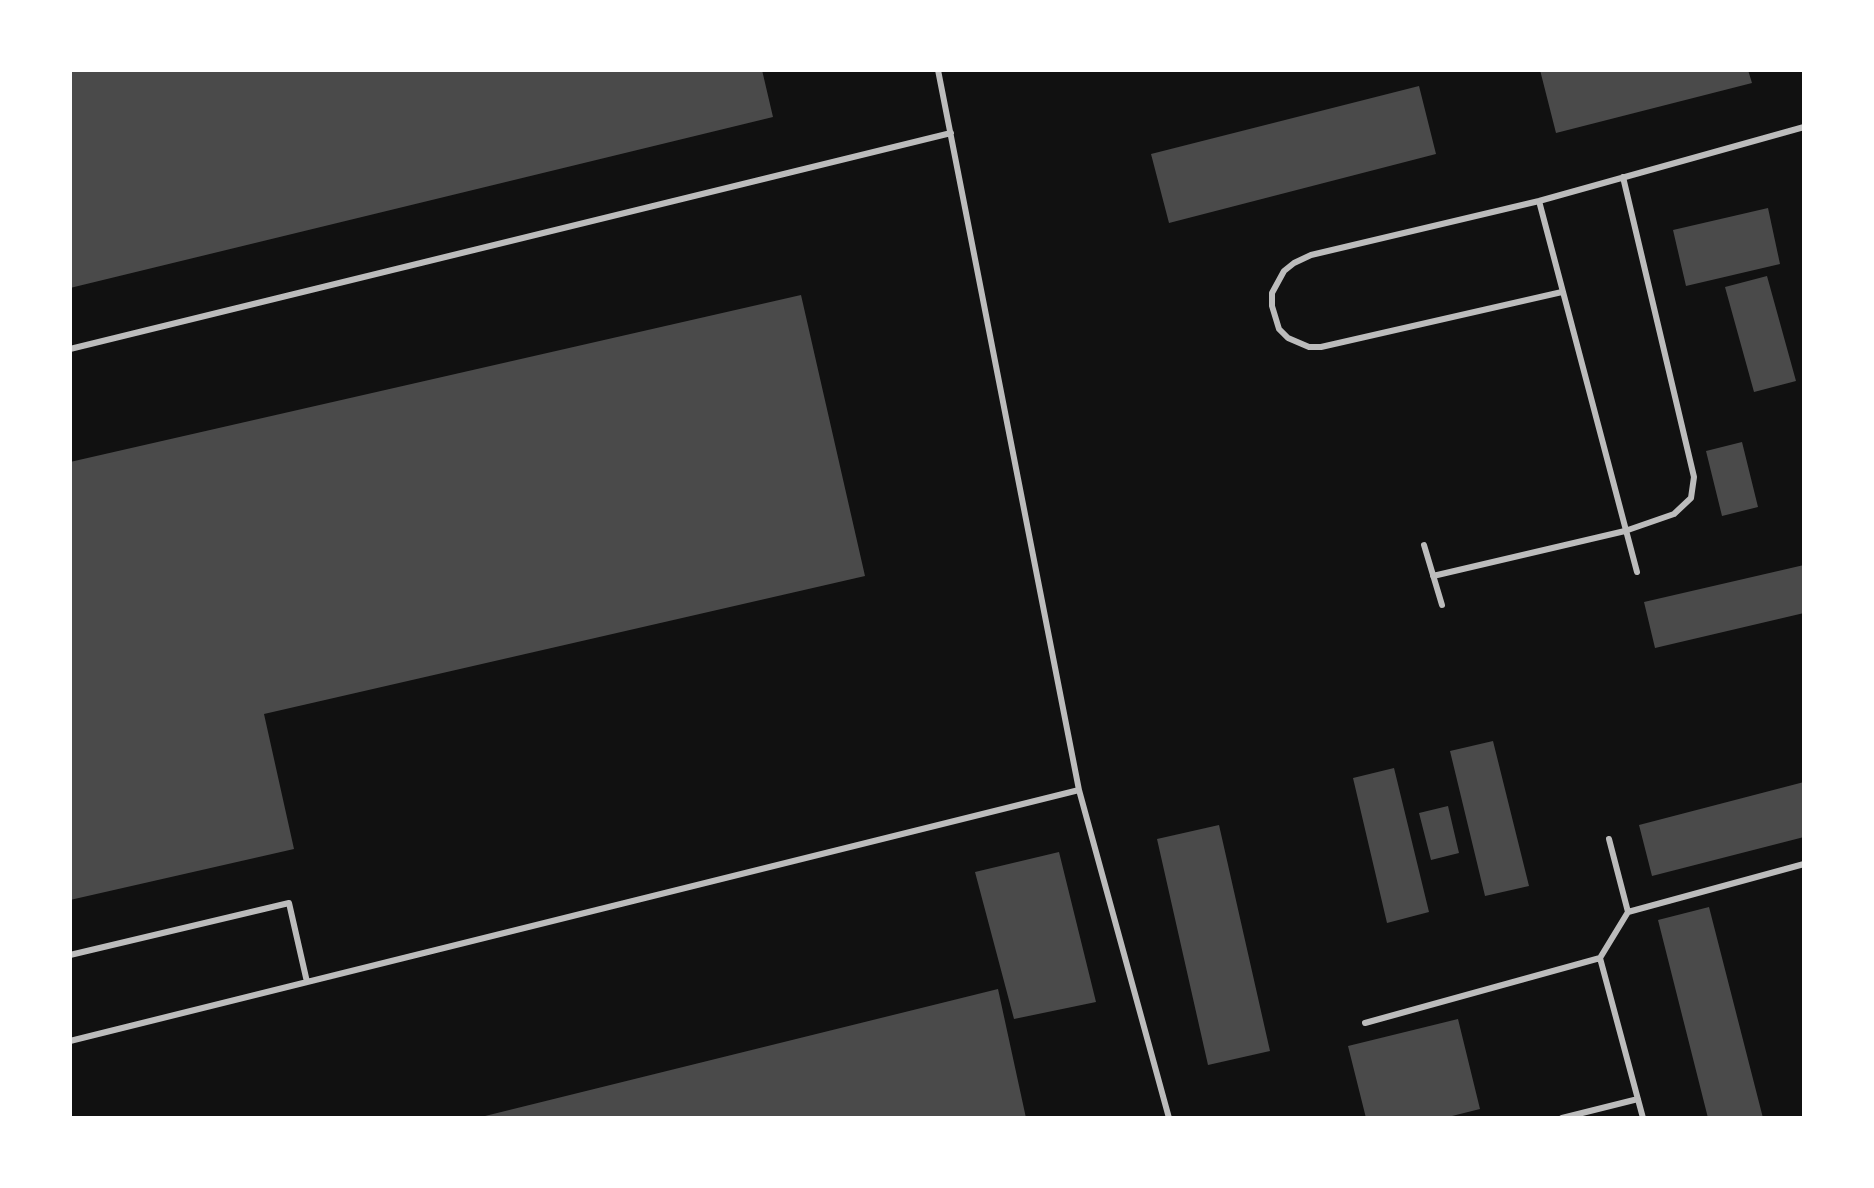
<!DOCTYPE html>
<html>
<head>
<meta charset="utf-8">
<style>
  body { margin:0 }
  #map { position:relative; width:1874px; height:1188px; overflow:hidden; background:#111; font-family:"Roboto Condensed",sans-serif }
  canvas { display:block }
  .frame { position:absolute; inset:0; border:72px solid #fff; pointer-events:none }
</style>
</head>
<body>
<div id="map">
<canvas width="1874" height="1188"></canvas>
<div class="frame"></div>
</div>
<script>
const ctx = document.querySelector('canvas').getContext('2d');
ctx.lineJoin = 'round';
function fillPath(path, color) { ctx.fillStyle = color; ctx.fill(path, 'evenodd'); }
const shape = rows => new Path2D(rows.map(r => 'M' + r).join(''));
function stroke(path, color, width, dash) { ctx.strokeStyle = color; ctx.lineWidth = width; ctx.lineCap = dash ? 'butt' : 'round'; ctx.setLineDash(dash || []); ctx.stroke(path); }
const building = shape([
  [70,70,762,70,773,117,70,288],
  [1540,70,1748,70,1752,83,1556,133],
  [1419,86,1436,154,1169,223,1151,154],
  [1768,208,1780,264,1686,286,1673,230],
  [1767,276,1796,381,1754,392,1725,287],
  [801,295,865,576,264,714,294,849,70,900,70,462],
  [1742,442,1758,507,1722,516,1706,451],
  [1804,565,1804,613,1655,648,1644,602],
  [1493,741,1529,886,1485,896,1450,751],
  [1394,768,1429,912,1387,923,1353,778],
  [1804,782,1804,837,1652,876,1639,825],
  [1448,806,1459,853,1431,860,1419,813],
  [1219,825,1270,1051,1208,1065,1157,839],
  [1059,852,1096,1002,1014,1019,975,872],
  [1709,907,1763,1118,1708,1118,1658,920],
  [998,989,1026,1118,481,1118,481,1117],
  [1458,1019,1480,1109,1444,1118,1366,1118,1348,1046]
]);
const service = shape([
  [938,70,1079,790,1169,1118],
  [1539,201,1637,572],
  [1562,292,1321,347,1309,347,1288,338,1279,329,1272,306,1272,293,1284,271,1294,263,1311,255,1539,201,1804,127],
  [70,349,951,133],
  [1424,545,1442,605],
  [1433,576,1625,531,1674,514,1691,498,1694,477,1623,177],
  [1609,839,1628,912,1600,958,1643,1118],
  [1628,912,1804,864],
  [70,955,289,903,307,982],
  [1365,1023,1600,958],
  [70,1041,1079,790],
  [1562,1118,1638,1099]
]);
fillPath(building, '#4a4a4a');
stroke(service, '#bcbcbc', 6);
</script>
</body>
</html>
